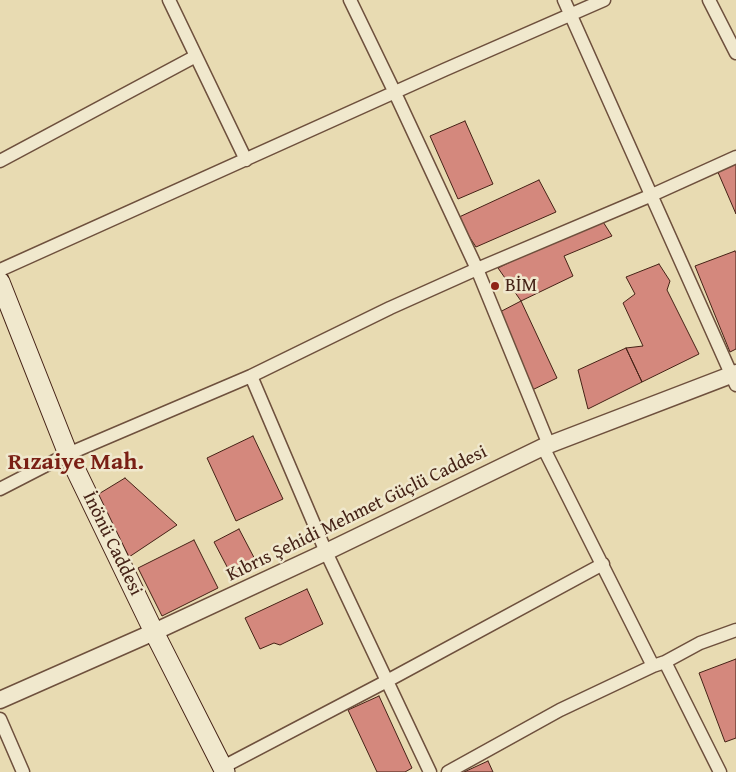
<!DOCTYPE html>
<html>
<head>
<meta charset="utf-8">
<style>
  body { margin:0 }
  canvas { display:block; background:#e8dbb2 }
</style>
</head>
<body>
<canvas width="736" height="772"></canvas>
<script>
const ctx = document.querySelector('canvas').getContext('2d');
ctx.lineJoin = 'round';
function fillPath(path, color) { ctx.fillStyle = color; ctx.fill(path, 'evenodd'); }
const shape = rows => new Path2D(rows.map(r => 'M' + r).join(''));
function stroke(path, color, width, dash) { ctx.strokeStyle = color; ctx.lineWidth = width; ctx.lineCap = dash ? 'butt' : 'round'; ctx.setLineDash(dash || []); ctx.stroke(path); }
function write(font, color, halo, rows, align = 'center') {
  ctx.font = font + ' "Gentium Book Plus",serif'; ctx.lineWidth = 5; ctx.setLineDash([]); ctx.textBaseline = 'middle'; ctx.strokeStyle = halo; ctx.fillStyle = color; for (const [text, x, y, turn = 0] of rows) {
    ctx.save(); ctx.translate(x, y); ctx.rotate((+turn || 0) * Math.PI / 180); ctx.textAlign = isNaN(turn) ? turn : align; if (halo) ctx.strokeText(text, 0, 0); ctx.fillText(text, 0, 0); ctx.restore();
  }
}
const building = shape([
  [465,121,493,184,458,199,430,136,465,121],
  [736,161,736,214,717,170,736,161],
  [539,180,556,212,476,247,457,218,539,180],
  [600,217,612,236,564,256,573,276,521,301,498,268,600,217],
  [735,251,736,253,736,349,730,352,695,266,735,251],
  [659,264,670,281,667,290,699,354,642,382,626,348,643,346,623,303,635,294,626,277,659,264],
  [521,301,557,378,528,392,496,314,521,301],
  [626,348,642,382,588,409,578,370,626,348],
  [253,436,283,499,236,521,207,458,253,436],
  [125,478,177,525,129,557,97,495,125,478],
  [239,529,259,567,234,580,214,542,239,529],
  [194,540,218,588,162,616,138,568,194,540],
  [307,589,323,624,280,645,274,643,260,649,245,618,307,589],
  [736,659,736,738,725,742,699,673,736,659],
  [379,696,412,768,405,772,377,772,348,710,379,696],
  [488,761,493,772,464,772,488,761]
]);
const minor = shape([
  [169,0,246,160],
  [350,0,395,93,477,269,549,445],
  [564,0,736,385],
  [709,0,736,53],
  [0,161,196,56],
  [0,270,444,70,604,0],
  [251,376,326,552,430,772],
  [543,447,653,666],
  [0,489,68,454,251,376,390,308,477,269,652,195,736,157],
  [665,662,720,772],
  [0,719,23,772],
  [223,767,387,681,603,564],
  [448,772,560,710,653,666,665,662,700,643,736,630]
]);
const tertiary = shape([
  [0,700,154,632,326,552,543,447,736,373]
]);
const secondary = shape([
  [0,282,68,454,154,632,225,772]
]);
const markers = [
  [495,286,5,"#8f2418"]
];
const poiNames = [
  ["BİM",505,286]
];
const streetNames = [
  ["Kıbrıs Şehidi Mehmet Güçlü Caddesi",357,514,-26],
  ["İnönü Caddesi",112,544,64]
];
const districtNames = [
  ["Rızaiye Mah.",76,463]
];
fillPath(building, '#d4887d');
stroke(building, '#452216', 1);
stroke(minor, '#6e503d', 15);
stroke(tertiary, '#6e503d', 19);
stroke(secondary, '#452216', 21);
stroke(minor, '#f0e8cd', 12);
stroke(tertiary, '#f0e8cd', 16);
stroke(secondary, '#f0e8cd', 19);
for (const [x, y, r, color] of markers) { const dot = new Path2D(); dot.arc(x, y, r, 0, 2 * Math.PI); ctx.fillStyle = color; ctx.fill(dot); stroke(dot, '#f0e8cd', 2); }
write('19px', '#452216', '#f0e8cd', poiNames, 'left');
write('19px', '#452216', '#f0e8cd', streetNames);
write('bold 24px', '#7a1f14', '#f0e8cd', districtNames);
</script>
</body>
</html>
